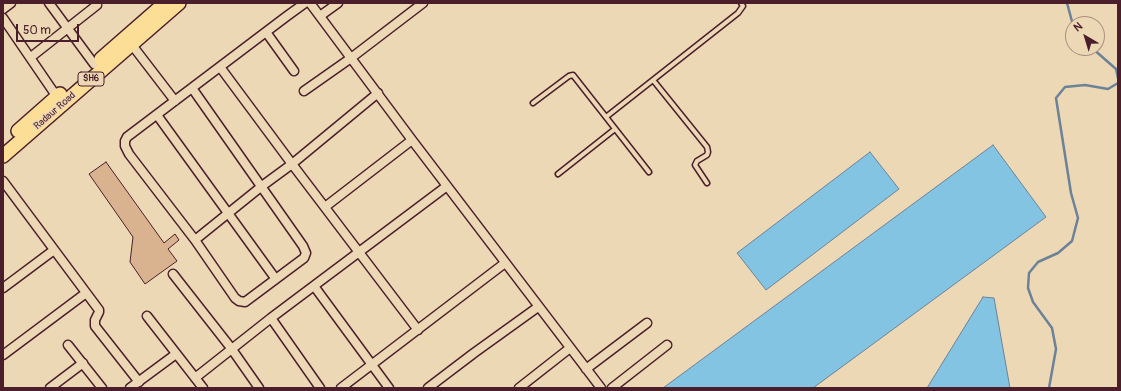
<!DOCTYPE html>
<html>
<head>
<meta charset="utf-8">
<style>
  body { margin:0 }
  #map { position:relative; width:1121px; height:391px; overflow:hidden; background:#edd8b6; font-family:Pangolin,sans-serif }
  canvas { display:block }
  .frame { position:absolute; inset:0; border:4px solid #4a1f2b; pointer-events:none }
  .north { position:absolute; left:1065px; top:16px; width:40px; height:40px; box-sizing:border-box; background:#edd8b6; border:1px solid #ac8e7e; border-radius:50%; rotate:322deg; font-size:11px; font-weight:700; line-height:16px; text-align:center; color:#4a1f2b }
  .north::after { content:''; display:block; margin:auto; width:14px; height:18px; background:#4a1f2b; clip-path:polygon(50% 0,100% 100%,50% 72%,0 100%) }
  .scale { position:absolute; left:16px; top:24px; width:63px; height:18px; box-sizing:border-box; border:2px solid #4a1f2b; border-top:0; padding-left:5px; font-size:12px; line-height:14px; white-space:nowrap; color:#4a1f2b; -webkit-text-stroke:3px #edd8b6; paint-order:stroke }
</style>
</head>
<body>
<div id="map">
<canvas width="1121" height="391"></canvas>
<div class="frame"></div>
<div class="north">N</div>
<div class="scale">50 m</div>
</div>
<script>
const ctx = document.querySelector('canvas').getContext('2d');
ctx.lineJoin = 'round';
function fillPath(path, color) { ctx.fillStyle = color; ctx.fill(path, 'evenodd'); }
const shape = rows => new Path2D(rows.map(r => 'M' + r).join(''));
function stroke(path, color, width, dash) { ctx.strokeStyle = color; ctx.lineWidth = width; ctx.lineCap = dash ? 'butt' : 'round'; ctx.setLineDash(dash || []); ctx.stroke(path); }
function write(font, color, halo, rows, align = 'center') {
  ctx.font = font + ' Pangolin,sans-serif'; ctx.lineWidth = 3; ctx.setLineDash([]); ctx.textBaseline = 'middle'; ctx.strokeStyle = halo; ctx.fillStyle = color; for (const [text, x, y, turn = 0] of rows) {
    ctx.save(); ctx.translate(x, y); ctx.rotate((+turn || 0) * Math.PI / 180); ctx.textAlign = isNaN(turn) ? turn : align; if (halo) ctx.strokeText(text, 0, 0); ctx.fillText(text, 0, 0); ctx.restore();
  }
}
const water = shape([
  [993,145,1046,217,813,388,663,388,993,145],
  [870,152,899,189,766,290,737,253,870,152],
  [983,297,994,298,1010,388,927,388,983,297]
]);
const stream = shape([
  [1067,3,1073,25],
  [1092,48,1116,69,1118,78],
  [1049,388,1056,349,1052,328,1033,302,1028,288,1029,273,1038,262,1058,253,1072,241,1078,218,1071,193,1056,98,1065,87,1085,85,1108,89,1118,83]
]);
const building = shape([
  [106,162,164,243,175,234,179,240,168,249,177,261,145,284,130,262,133,237,89,174,106,162]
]);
const service = shape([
  [653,80,707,147,708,152,707,155,697,161,695,165,707,183],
  [533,103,569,76,573,75,649,172],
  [606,117,738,13,743,6,741,3],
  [558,174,615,129]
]);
const minor = shape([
  [49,3,94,64],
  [310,3,412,140,601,388],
  [3,9,11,3],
  [320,16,338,3],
  [3,18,57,97],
  [266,32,294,71],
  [132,45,175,101],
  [31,57,97,5],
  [220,67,292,164,418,330],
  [192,88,303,246,306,253,304,258,245,302,239,301,235,298,195,240,129,154,125,146,125,141,127,137,287,16,305,3],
  [304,91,351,58,423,3],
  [157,115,275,278],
  [3,181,99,310,99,312,95,320,95,326,139,382],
  [325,207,412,140],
  [195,240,262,186,292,164,378,93],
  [173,274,231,348,259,388],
  [314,286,389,388],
  [3,288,54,250],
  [147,316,203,388],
  [271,318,320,388],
  [68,345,102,388],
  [3,355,86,293],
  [586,369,647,323],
  [195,378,271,318,447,186],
  [50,388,83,363],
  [130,388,176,354],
  [341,388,505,263],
  [428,388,474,353,538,307],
  [519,388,570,348],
  [612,388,667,345]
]);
const primary = shape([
  [101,59,165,3],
  [18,131,60,94],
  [3,156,179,3]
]);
const shields = [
  [91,79,26]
];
const shieldNames = [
  ["SH6",91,79]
];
const streetNames = [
  ["Radaur Road",55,111,-41]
];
fillPath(water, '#82c4e2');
stroke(water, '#6c8299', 1);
stroke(stream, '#6c8299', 2.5);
fillPath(building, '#d9b38f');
stroke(building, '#4a1f2b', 1);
stroke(service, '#4a1f2b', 7);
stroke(minor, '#4a1f2b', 11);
stroke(primary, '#4a1f2b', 16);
stroke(service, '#edd8b6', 4);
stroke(minor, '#edd8b6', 8);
stroke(primary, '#fcde96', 13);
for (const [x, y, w] of shields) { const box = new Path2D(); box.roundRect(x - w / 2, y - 7, w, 14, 3); ctx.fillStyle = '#edd8b6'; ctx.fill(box); stroke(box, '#4a1f2b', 1); }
write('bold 9px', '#4a1f2b', null, shieldNames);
write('10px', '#4a1f2b', '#edd8b6', streetNames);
</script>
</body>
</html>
